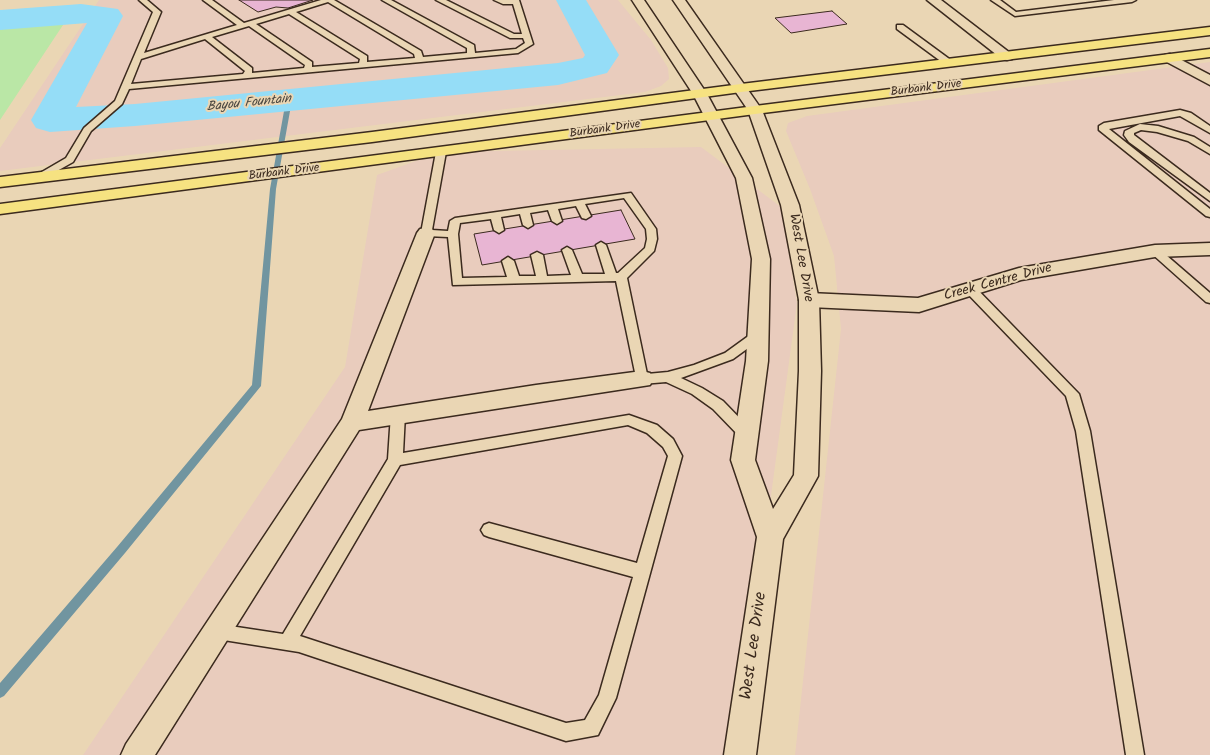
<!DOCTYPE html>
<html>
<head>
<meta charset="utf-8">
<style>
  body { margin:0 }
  canvas { display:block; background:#ead6b4 }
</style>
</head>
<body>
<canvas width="1210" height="755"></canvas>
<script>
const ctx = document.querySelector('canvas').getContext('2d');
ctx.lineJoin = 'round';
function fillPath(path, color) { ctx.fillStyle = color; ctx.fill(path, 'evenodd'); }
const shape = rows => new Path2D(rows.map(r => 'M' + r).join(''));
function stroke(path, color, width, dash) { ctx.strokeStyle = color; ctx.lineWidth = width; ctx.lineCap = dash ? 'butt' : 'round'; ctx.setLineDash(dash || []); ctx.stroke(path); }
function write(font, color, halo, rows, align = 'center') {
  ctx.font = font + ' Kalam,sans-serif'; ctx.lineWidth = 4; ctx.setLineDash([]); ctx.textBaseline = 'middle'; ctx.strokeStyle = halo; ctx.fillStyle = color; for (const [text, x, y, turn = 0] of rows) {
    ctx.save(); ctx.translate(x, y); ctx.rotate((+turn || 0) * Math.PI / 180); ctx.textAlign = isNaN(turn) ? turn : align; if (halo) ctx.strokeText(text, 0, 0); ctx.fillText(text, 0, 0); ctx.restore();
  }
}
const built = shape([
  [99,0,618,0,651,40,668,68,669,79,661,86,645,92,0,171,0,148],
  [1210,62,1210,755,795,755,841,329,834,256,810,189,786,131,788,123,807,116],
  [701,147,781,207,797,303,736,755,83,755,345,367,377,175,441,152]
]);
const green = shape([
  [67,19,0,120,0,25]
]);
const stream = shape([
  [289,98,292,100,276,189,261,386,125,553,4,696,0,698,0,683,117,547,252,385,270,189,286,100,289,98]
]);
const river = shape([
  [556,0,586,0,619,55,607,73,558,85,135,126,50,132,36,128,31,120,87,23,0,30,0,10,81,4,118,9,123,16,76,107,135,104,558,63,583,58,585,55,556,0]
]);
const building = shape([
  [239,0,313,0,288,8,276,7,258,12,239,0],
  [832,11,847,24,791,33,775,18,832,11],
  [621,210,635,239,482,265,474,234,621,210]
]);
const lane = shape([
  [139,0,147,0,161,12,144,53,237,25,203,0,212,0,244,23,321,0,334,0,421,51,423,57,467,53,467,48,382,0,391,0,474,45,475,53,516,49,525,43,523,38,510,38,436,0,446,0,514,34,522,34,513,4,503,4,494,0,519,0,533,44,518,53,129,89,122,104,91,131,73,162,41,180,35,180,33,178,35,176,66,158,84,128,115,101,153,12,139,0],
  [328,2,414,54,415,58,367,62,367,56,296,12,328,2],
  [289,14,360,59,359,63,312,67,312,62,256,24,289,14],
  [249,26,305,65,304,68,252,73,252,68,212,37,249,26],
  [205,39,245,71,243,74,131,84,141,59,205,39],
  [991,0,1000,0,1016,12,1114,0,1136,0,1132,2,1015,16,991,0],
  [897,25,903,25,952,61,952,65,946,65,897,29,897,25],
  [1180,110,1191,113,1210,126,1210,133,1180,116,1109,129,1210,209,1210,217,1206,216,1099,130,1099,126,1104,123,1180,110],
  [1140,124,1158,126,1194,137,1210,147,1210,154,1188,141,1157,132,1141,130,1134,133,1134,135,1210,193,1210,201,1129,142,1124,135,1125,131,1140,124],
  [441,149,446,152,432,230,448,231,450,221,455,218,631,193,656,229,657,239,654,251,627,278,647,374,668,372,694,365,725,353,754,332,762,332,764,335,762,338,733,359,681,378,702,388,723,401,752,431,754,435,752,439,747,440,742,439,713,409,692,394,666,382,642,384,637,382,616,281,453,285,448,237,426,236,421,233,436,152,441,149],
  [624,198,646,229,647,239,645,248,618,273,616,273,606,245,601,242,596,245,605,274,582,274,572,250,567,247,562,250,571,275,547,276,543,255,537,252,531,255,536,276,519,276,514,261,508,257,502,261,507,277,462,278,458,234,460,223,491,219,494,230,499,233,504,230,501,217,520,214,523,225,528,228,533,225,530,213,548,210,552,221,557,224,562,221,558,209,576,206,582,218,586,219,591,216,585,204,624,198],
  [1155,248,1159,249,1210,293,1210,303,1206,302,1151,253,1149,251,1155,248],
  [969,284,973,285,1079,394,1090,431,1144,755,1126,755,1076,431,1066,396,965,291,963,288,969,284],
  [398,409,403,410,405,414,403,453,629,415,657,425,673,439,682,456,616,698,598,735,566,741,299,652,211,638,209,632,211,626,217,624,283,634,388,459,391,414,393,410,398,409],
  [628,425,647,433,663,447,668,456,637,563,489,523,484,525,481,530,484,535,489,537,633,577,599,695,585,720,566,723,300,636,400,465,628,425]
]);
const street = shape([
  [927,0,941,0,1014,56,1012,59,1007,60,1002,59,927,0],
  [1170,54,1210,75,1210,85,1165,61,1163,58,1165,55,1170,54],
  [426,228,432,229,435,233,368,411,536,385,642,371,650,373,653,379,650,385,359,430,155,755,121,755,126,744,342,419,417,233,420,229,426,228],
  [1210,243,1210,255,1155,257,1021,280,919,312,809,307,802,305,799,300,802,295,809,293,918,298,1019,268,1155,245,1210,243]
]);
const secondary = shape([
  [632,0,644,0,707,94,752,178,770,259,768,361,755,460,773,509,794,475,799,371,799,300,781,205,748,110,673,0,685,0,762,110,799,205,819,300,821,371,818,476,783,539,756,755,724,755,757,537,731,460,746,361,752,259,736,178,693,94,632,0]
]);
const primary = shape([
  [1210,27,1210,35,741,92,372,142,0,187,0,177,372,132,741,84,1210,27],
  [1210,49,1210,57,755,114,0,214,0,204,755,106,1210,49]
]);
const farStreetnames = [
  ["Burbank Drive",926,89,-7],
  ["Burbank Drive",605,130,-8],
  ["Burbank Drive",284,173,-7]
];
const farWaternames = [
  ["Bayou Fountain",249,104,-6]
];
const streetNames = [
  ["West Lee Drive",800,258,80],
  ["Creek Centre Drive",998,283,-15]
];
const nearStreetnames = [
  ["West Lee Drive",755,646,-82]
];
fillPath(built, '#e9ccbd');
fillPath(green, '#bae7a6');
fillPath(stream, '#7195a0');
fillPath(river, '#95ddf7');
fillPath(building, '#e8b5d3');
stroke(building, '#3b2a1e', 1);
stroke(lane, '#3b2a1e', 3);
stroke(street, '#3b2a1e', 3);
stroke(secondary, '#3b2a1e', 3);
stroke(primary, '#3b2a1e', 3);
fillPath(lane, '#ead6b4');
fillPath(street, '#ead6b4');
fillPath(secondary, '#ead6b4');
fillPath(primary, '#f6e281');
write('12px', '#3b2a1e', '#ead6b4', farStreetnames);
write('italic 13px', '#48453f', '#ead6b4', farWaternames);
write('14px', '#3b2a1e', '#ead6b4', streetNames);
write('17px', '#3b2a1e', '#ead6b4', nearStreetnames);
</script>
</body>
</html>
